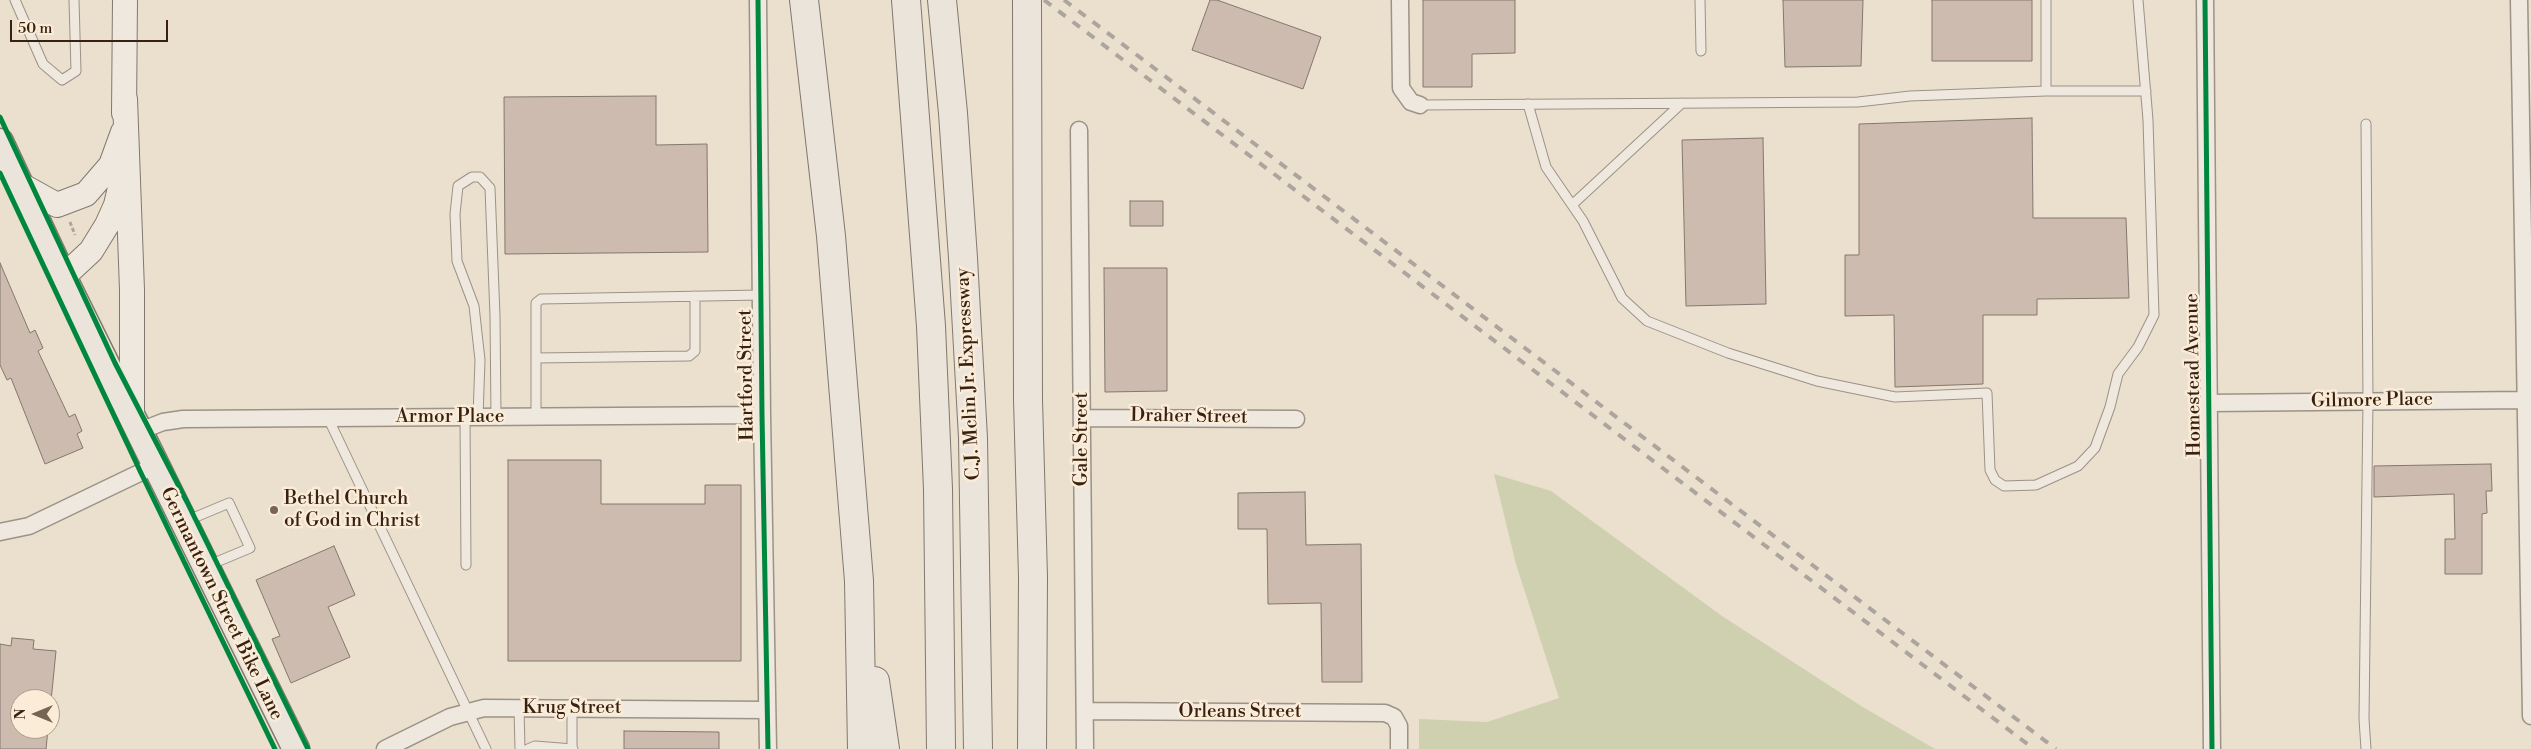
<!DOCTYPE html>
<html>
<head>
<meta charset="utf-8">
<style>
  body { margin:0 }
  #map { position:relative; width:2531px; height:749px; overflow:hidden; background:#ebdfce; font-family:"Libre Bodoni",serif }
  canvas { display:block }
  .north { position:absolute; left:10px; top:689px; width:50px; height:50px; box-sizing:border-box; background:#faecd7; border:1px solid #ac9b89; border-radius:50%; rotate:270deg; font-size:14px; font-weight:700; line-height:20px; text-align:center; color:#382113 }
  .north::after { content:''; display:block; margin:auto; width:18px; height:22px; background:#776454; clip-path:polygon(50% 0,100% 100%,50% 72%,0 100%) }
  .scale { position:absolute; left:10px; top:20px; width:158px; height:22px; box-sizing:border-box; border:2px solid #382113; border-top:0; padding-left:6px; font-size:15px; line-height:18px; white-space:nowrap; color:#382113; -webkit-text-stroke:4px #faecd7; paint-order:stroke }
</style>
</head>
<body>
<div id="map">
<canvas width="2531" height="749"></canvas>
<div class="north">N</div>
<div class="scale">50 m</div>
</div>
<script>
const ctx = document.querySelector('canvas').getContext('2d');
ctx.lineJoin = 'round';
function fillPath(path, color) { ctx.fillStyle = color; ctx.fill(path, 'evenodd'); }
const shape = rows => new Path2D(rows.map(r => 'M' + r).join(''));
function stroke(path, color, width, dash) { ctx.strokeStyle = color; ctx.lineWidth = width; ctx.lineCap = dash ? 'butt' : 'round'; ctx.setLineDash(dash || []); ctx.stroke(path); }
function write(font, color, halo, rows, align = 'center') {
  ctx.font = font + ' "Libre Bodoni",serif'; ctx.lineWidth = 5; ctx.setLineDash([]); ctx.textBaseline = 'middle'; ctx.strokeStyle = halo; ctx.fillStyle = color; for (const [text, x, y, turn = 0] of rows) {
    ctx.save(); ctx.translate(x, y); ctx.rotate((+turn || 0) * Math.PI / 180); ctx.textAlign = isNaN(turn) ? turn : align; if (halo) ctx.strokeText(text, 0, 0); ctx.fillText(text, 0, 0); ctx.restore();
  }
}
const green = shape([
  [1494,474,1551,491,1722,616,1861,706,1935,749,1419,749,1419,719,1487,722,1559,698,1516,564]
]);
const building = shape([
  [1210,0,1217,0,1321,37,1303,89,1192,50,1210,0],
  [1423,0,1515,0,1515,53,1472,54,1472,87,1423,87,1423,0],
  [1783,0,1863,0,1861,66,1785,67,1783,0],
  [1932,0,2032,0,2032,61,1932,61,1932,0],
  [656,96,656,145,707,144,708,252,505,254,504,97,656,96],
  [2032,118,2033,218,2126,218,2129,298,2037,299,2037,315,1983,315,1983,384,1895,387,1894,315,1845,316,1845,255,1859,255,1859,124,2032,118],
  [1763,138,1766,304,1686,306,1682,140,1763,138],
  [1130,201,1163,201,1163,226,1130,226,1130,201],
  [0,263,30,333,35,330,43,348,38,351,69,417,75,414,82,431,77,434,83,448,45,464,11,378,7,380,0,365,0,263],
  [1104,268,1167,268,1167,391,1105,392,1104,268],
  [508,460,601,460,601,504,705,504,705,485,741,485,741,661,508,661,508,460],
  [2491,464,2492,491,2486,491,2487,513,2482,514,2482,574,2445,574,2445,539,2455,539,2454,494,2374,497,2374,466,2491,464],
  [1305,492,1306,545,1361,544,1362,682,1322,682,1321,603,1268,604,1267,529,1238,529,1238,493,1305,492],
  [334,546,355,595,328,607,350,657,291,683,272,639,280,636,256,580,334,546],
  [12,638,34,640,33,649,56,651,50,711,50,699,20,699,20,729,48,729,46,749,0,749,0,644,11,646,12,638],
  [624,731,719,732,719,749,624,749,624,731]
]);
const path = shape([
  [70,222,75,235]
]);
const lane = shape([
  [15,0,43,64,62,80,76,71,74,0],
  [1700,0,1701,51],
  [2046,91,2146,91],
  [1528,104,1546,167,1583,221,1622,298,1647,321,1728,353,1817,381,1895,397,1987,393,1990,470,1995,480,2004,486,2036,485,2078,466,2095,448,2110,407,2118,374,2138,347,2154,315,2148,120,2138,0],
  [1420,105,1858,102,1910,96,2046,91,2046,0],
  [2366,124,2368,401,2364,719,2366,749],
  [1572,205,1682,103],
  [536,358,689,356,695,351,695,296],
  [465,417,466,565],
  [478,417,480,360,474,306,457,261,455,214,458,186,472,177,480,177,490,188,495,316,496,417],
  [536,417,536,303,541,299,761,295],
  [328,418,486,749],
  [186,521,229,503,250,548,207,566],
  [519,708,520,749],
  [572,748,572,708],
  [528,749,535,746,573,749]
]);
const street = shape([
  [758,0,762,415,768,749],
  [1400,0,1401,88,1411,102,1420,105],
  [2205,0,2212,749],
  [2519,0,2531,716],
  [1079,130,1085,749],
  [2209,403,2526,400,2531,393],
  [1082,418,1296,419],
  [140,431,163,422,183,419,762,415],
  [0,532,29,526,156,465],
  [1085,711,1385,713,1394,717,1399,726,1399,749],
  [385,749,450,717,484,708,767,710]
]);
const secondary = shape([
  [125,99,132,290,132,413],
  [124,113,125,0],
  [21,185,57,205,86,194,111,165,123,132],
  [63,277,91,251,107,225,116,205,122,179]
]);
const primary = shape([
  [0,142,63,277,296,749]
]);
const highway = shape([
  [804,0,831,236,859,581,862,749],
  [906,0,931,326,938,489,941,749],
  [942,0,953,113,963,258,973,438,978,749],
  [1027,0,1028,400,1033,577,1032,749],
  [875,681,885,749]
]);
const rail = shape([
  [1044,0,2034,749],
  [1064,0,2056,749]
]);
const cycleway = shape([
  [758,0,762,415,768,749],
  [2205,0,2212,749],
  [0,117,115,363,187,502,308,749],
  [0,173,141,473,275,749]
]);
const markers = [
  [274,510,5,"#776454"]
];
const streetNames = [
  ["C.J. Mclin Jr. Expressway",969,374,-93],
  ["Hartford Street",747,375,-91],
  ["Homestead Avenue",2194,375,-91],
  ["Gilmore Place",2372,401,-1],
  ["Armor Place",450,417],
  ["Draher Street",1189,417,1],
  ["Gale Street",1082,439,-90],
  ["Germantown Street Bike Lane",221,604,64],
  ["Krug Street",572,708],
  ["Orleans Street",1240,712]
];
const poiNames = [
  ["Bethel Church",284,499],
  ["of God in Christ",284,521]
];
fillPath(green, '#ced0b0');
fillPath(building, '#cebbb0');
stroke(building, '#82786e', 1);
stroke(lane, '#9c9286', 11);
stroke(street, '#9c9286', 19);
stroke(secondary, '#82786e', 26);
stroke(primary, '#82786e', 29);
stroke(highway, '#82786e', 30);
stroke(path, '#aca59d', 3, [4, 2.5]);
stroke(lane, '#eee8df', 9);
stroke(street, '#eee8df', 16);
stroke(secondary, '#eee8df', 24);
stroke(primary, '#ebe4db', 26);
stroke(highway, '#ebe4db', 28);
stroke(rail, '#aca59d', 4, [9, 9]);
stroke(cycleway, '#00873e', 5);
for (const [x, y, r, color] of markers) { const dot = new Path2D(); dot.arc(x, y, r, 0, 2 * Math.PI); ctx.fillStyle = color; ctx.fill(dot); stroke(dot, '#faecd7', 2); }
write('19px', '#382113', '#faecd7', streetNames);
write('19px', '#382113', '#faecd7', poiNames, 'left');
</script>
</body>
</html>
